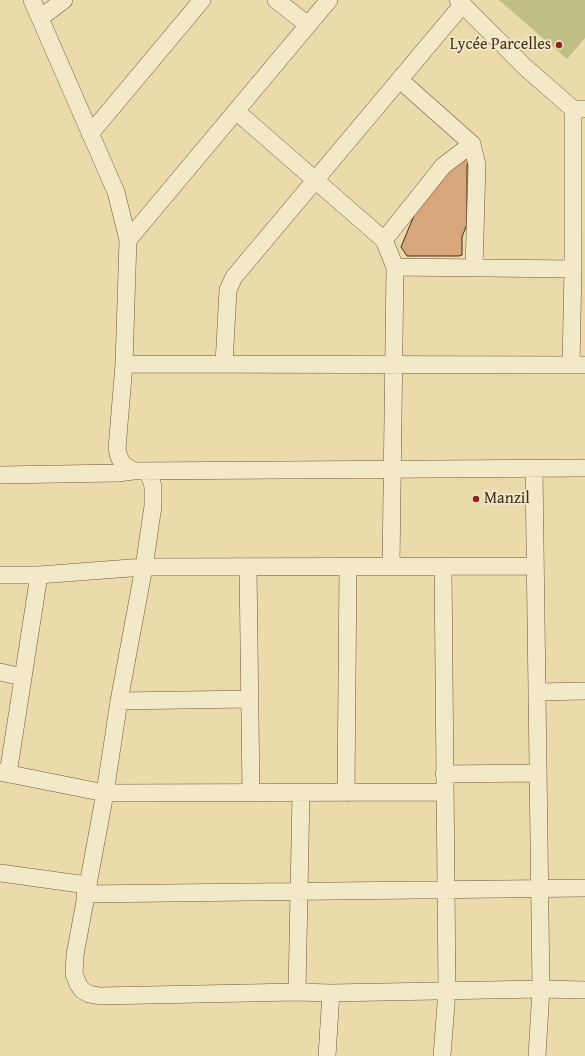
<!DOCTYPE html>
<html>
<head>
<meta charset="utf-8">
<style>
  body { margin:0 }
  canvas { display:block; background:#ecdbaa }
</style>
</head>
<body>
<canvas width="585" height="1056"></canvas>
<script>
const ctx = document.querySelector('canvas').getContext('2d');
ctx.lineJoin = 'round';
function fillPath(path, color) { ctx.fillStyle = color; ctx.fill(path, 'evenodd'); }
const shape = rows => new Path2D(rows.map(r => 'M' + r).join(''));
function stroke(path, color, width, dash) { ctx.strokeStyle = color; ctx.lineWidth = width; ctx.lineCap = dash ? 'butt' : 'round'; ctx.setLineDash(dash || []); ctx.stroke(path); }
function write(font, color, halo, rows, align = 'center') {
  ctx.font = font + ' "Gentium Book Plus",serif'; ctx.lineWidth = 3.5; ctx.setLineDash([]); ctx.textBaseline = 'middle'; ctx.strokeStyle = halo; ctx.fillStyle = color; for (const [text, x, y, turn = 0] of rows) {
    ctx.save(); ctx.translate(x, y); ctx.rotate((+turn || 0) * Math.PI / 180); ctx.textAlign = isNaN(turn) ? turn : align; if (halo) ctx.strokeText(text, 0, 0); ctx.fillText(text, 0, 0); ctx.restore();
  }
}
const green = shape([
  [499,0,585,0,585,38,567,59]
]);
const building = shape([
  [468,159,467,167,467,224,462,237,462,255,459,256,407,256,401,247,418,206,453,162,468,159]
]);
const minor = shape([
  [32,0,116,192,128,240,124,364,117,449,119,457,123,464,133,471,585,468],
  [276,0,308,25],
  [458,0,526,68,573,109,584,109],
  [40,18,64,0],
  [400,80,472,144,477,165,474,268],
  [236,111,384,240,395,267,391,566],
  [90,134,202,0],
  [128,240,329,0],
  [384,240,443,166,472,144],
  [395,267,573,269],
  [124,364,585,365],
  [224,364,228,290,234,277,463,4],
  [571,365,573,269,573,109],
  [534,469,541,989,537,1056],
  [148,471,153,486,153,506,144,567,119,701,105,793,75,955,74,974,78,984,82,990,89,994,100,996,297,992,331,993,541,989,585,990],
  [0,475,118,473,133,471],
  [248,567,251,793],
  [0,575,39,575,144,567,535,566],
  [0,672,23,677],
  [537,692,585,691],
  [119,701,250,699],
  [0,772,105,793,444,792],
  [8,774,39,575],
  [444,774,538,773],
  [346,793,348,566],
  [0,873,87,885],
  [85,894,585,888],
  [297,992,301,793],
  [327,1056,331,993],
  [442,1056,447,991,443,566]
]);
const markers = [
  [559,45,4,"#8f2418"],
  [476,499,4,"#8f2418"]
];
const poiNames = [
  ["Lycée Parcelles",551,45],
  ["Manzil",484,499,"left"]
];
fillPath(green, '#bfbe84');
fillPath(building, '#d7a67b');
stroke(building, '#432d1d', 1);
stroke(minor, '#6d5840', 18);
stroke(minor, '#f3e8c8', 17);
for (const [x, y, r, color] of markers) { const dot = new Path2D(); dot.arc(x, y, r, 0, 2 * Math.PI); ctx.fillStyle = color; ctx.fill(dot); stroke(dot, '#f3e8c8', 1.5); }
write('16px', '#432d1d', '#f3e8c8', poiNames, 'right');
</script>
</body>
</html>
